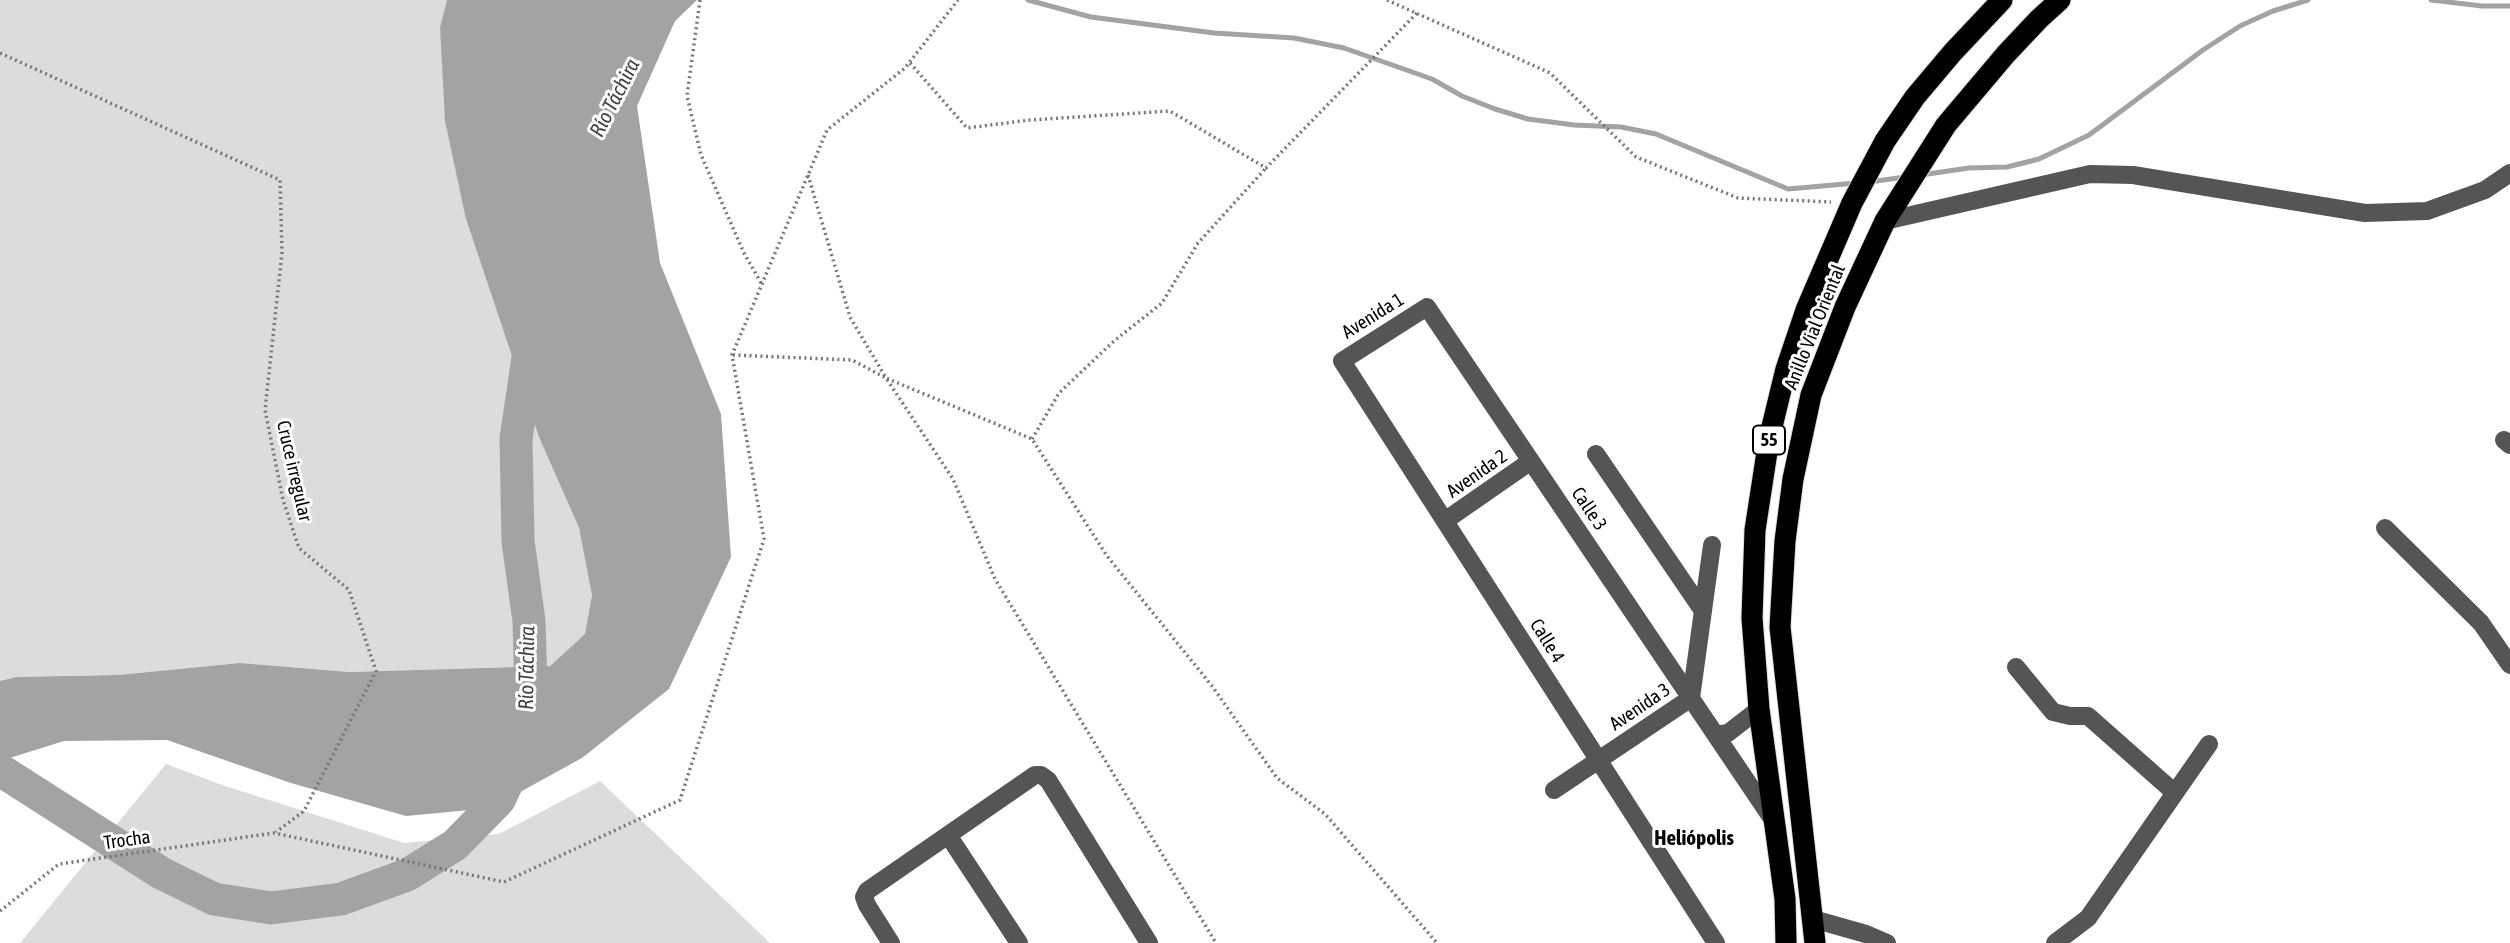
<!DOCTYPE html>
<html>
<head>
<meta charset="utf-8">
<style>
  body { margin:0 }
  canvas { display:block; background:#fff }
</style>
</head>
<body>
<canvas width="2510" height="943"></canvas>
<script>
const ctx = document.querySelector('canvas').getContext('2d');
ctx.lineJoin = 'round';
function fillPath(path, color) { ctx.fillStyle = color; ctx.fill(path, 'evenodd'); }
const shape = rows => new Path2D(rows.map(r => 'M' + r).join(''));
function stroke(path, color, width, dash) { ctx.strokeStyle = color; ctx.lineWidth = width; ctx.lineCap = dash ? 'butt' : 'round'; ctx.setLineDash(dash || []); ctx.stroke(path); }
function write(font, color, halo, rows, align = 'center') {
  ctx.font = font + ' "Asap Condensed",sans-serif'; ctx.lineWidth = 6; ctx.setLineDash([]); ctx.textBaseline = 'middle'; ctx.strokeStyle = halo; ctx.fillStyle = color; for (const [text, x, y, turn = 0] of rows) {
    ctx.save(); ctx.translate(x, y); ctx.rotate((+turn || 0) * Math.PI / 180); ctx.textAlign = isNaN(turn) ? turn : align; if (halo) ctx.strokeText(text, 0, 0); ctx.fillText(text, 0, 0); ctx.restore();
  }
}
const green = shape([
  [0,0,447,0,440,27,466,219,539,437,579,528,592,595,585,634,550,666,349,672,240,663,118,675,16,677,0,681],
  [166,764,222,785,404,843,499,834,600,781,770,943,20,943]
]);
const water = shape([
  [447,0,697,0,675,21,637,106,660,263,721,414,731,557,669,689,582,758,491,808,406,816,291,783,167,740,64,741,0,761,0,681,16,677,118,675,240,663,349,672,550,666,585,634,592,595,579,528,539,437,466,219,445,121,440,27]
]);
const stream = shape([
  [1028,0,1091,17,1214,33,1294,38,1344,48,1432,79,1462,96,1495,109,1528,119,1574,125,1621,127,1656,134,1788,189,1856,183],
  [2431,0,2482,6,2510,6],
  [1921,175,1969,168,2007,167,2039,159,2089,135,2203,50,2240,26,2273,11,2308,0],
  [1869,182,1905,177]
]);
const river = shape([
  [528,710,531,691,529,621,518,541,516,439,530,345],
  [0,770,161,873,214,899,271,908,341,899,407,875,455,845,499,800,514,768]
]);
const path = shape([
  [700,0,687,96,701,155,744,253,761,283],
  [1387,0,1550,73,1636,157,1738,198,1831,202],
  [0,53,280,180,282,253,265,410,283,500,299,548,349,590,376,671,304,811,276,832],
  [910,63,967,128,1030,120,1170,111,1266,168,1417,13],
  [808,175,850,317,886,378,1032,439,1107,556,1212,686,1277,778,1325,814,1437,943],
  [733,355,852,360,886,378,953,479,995,579,1216,943],
  [1032,439,1059,393,1114,341,1162,303,1198,243,1266,168],
  [0,911,59,864,274,833,504,882,680,800,764,539,732,355,827,130,905,68,958,0]
]);
const minor = shape([
  [1885,221,2090,174,2133,175,2365,213,2427,211,2485,190,2510,173],
  [2504,440,2510,445],
  [1596,454,1703,611],
  [1446,520,1531,461],
  [2385,528,2481,623,2510,665],
  [2016,667,2053,712,2070,716,2088,716,2175,793],
  [1716,735,1728,733,1759,709],
  [1554,790,1691,698,1712,545],
  [948,835,1019,943],
  [1813,919,1866,934,1887,943],
  [891,943,867,905,864,897,867,891,1035,775,1041,775,1048,780,1149,943],
  [1716,943,1342,361,1427,307,1773,820],
  [2055,943,2088,918,2209,744]
]);
const highway = shape([
  [1786,943,1785,899,1759,709,1752,618,1755,530,1769,439,1786,369,1806,310,1852,203,1885,141,1915,97,1953,52,2002,0],
  [1815,943,1780,627,1785,541,1793,479,1811,395,1845,307,1885,221,1946,125,2006,54,2039,19,2060,0]
]);
const shields = [
  [1769,440,32]
];
const shieldNames = [
  ["55",1769,440]
];
const streetNames = [
  ["Avenida 1",1373,316,-32],
  ["Anillo Vial Oriental",1815,327,-68],
  ["Cruce irregular",294,471,77],
  ["Avenida 2",1477,474,-35],
  ["Calle 3",1589,509,56],
  ["Calle 4",1547,641,58],
  ["Avenida 3",1640,707,-34],
  ["Trocha",127,840,-8]
];
const waterNames = [
  ["Río Táchira",615,98,-63],
  ["Río Táchira",527,668,-89]
];
const neighbourhoodNames = [
  ["Heliópolis",1694,838]
];
fillPath(green, '#dcdcdc');
fillPath(water, '#a3a3a3');
stroke(stream, '#a3a3a3', 5);
stroke(river, '#a3a3a3', 33);
stroke(highway, '#dbdbdb', 23);
stroke(path, '#777', 3.5, [2, 3.5]);
stroke(minor, '#555', 18);
stroke(highway, '#000', 21);
for (const [x, y, w] of shields) { const box = new Path2D(); box.roundRect(x - w / 2, y - 14.5, w, 29, 5); ctx.fillStyle = '#fff'; ctx.fill(box); stroke(box, '#000', 2); }
write('bold 18px', '#000', null, shieldNames);
write('19px', '#000', '#fff', streetNames);
write('italic 21px', '#444', '#fff', waterNames);
write('bold 21px', '#000', '#fff', neighbourhoodNames);
</script>
</body>
</html>
